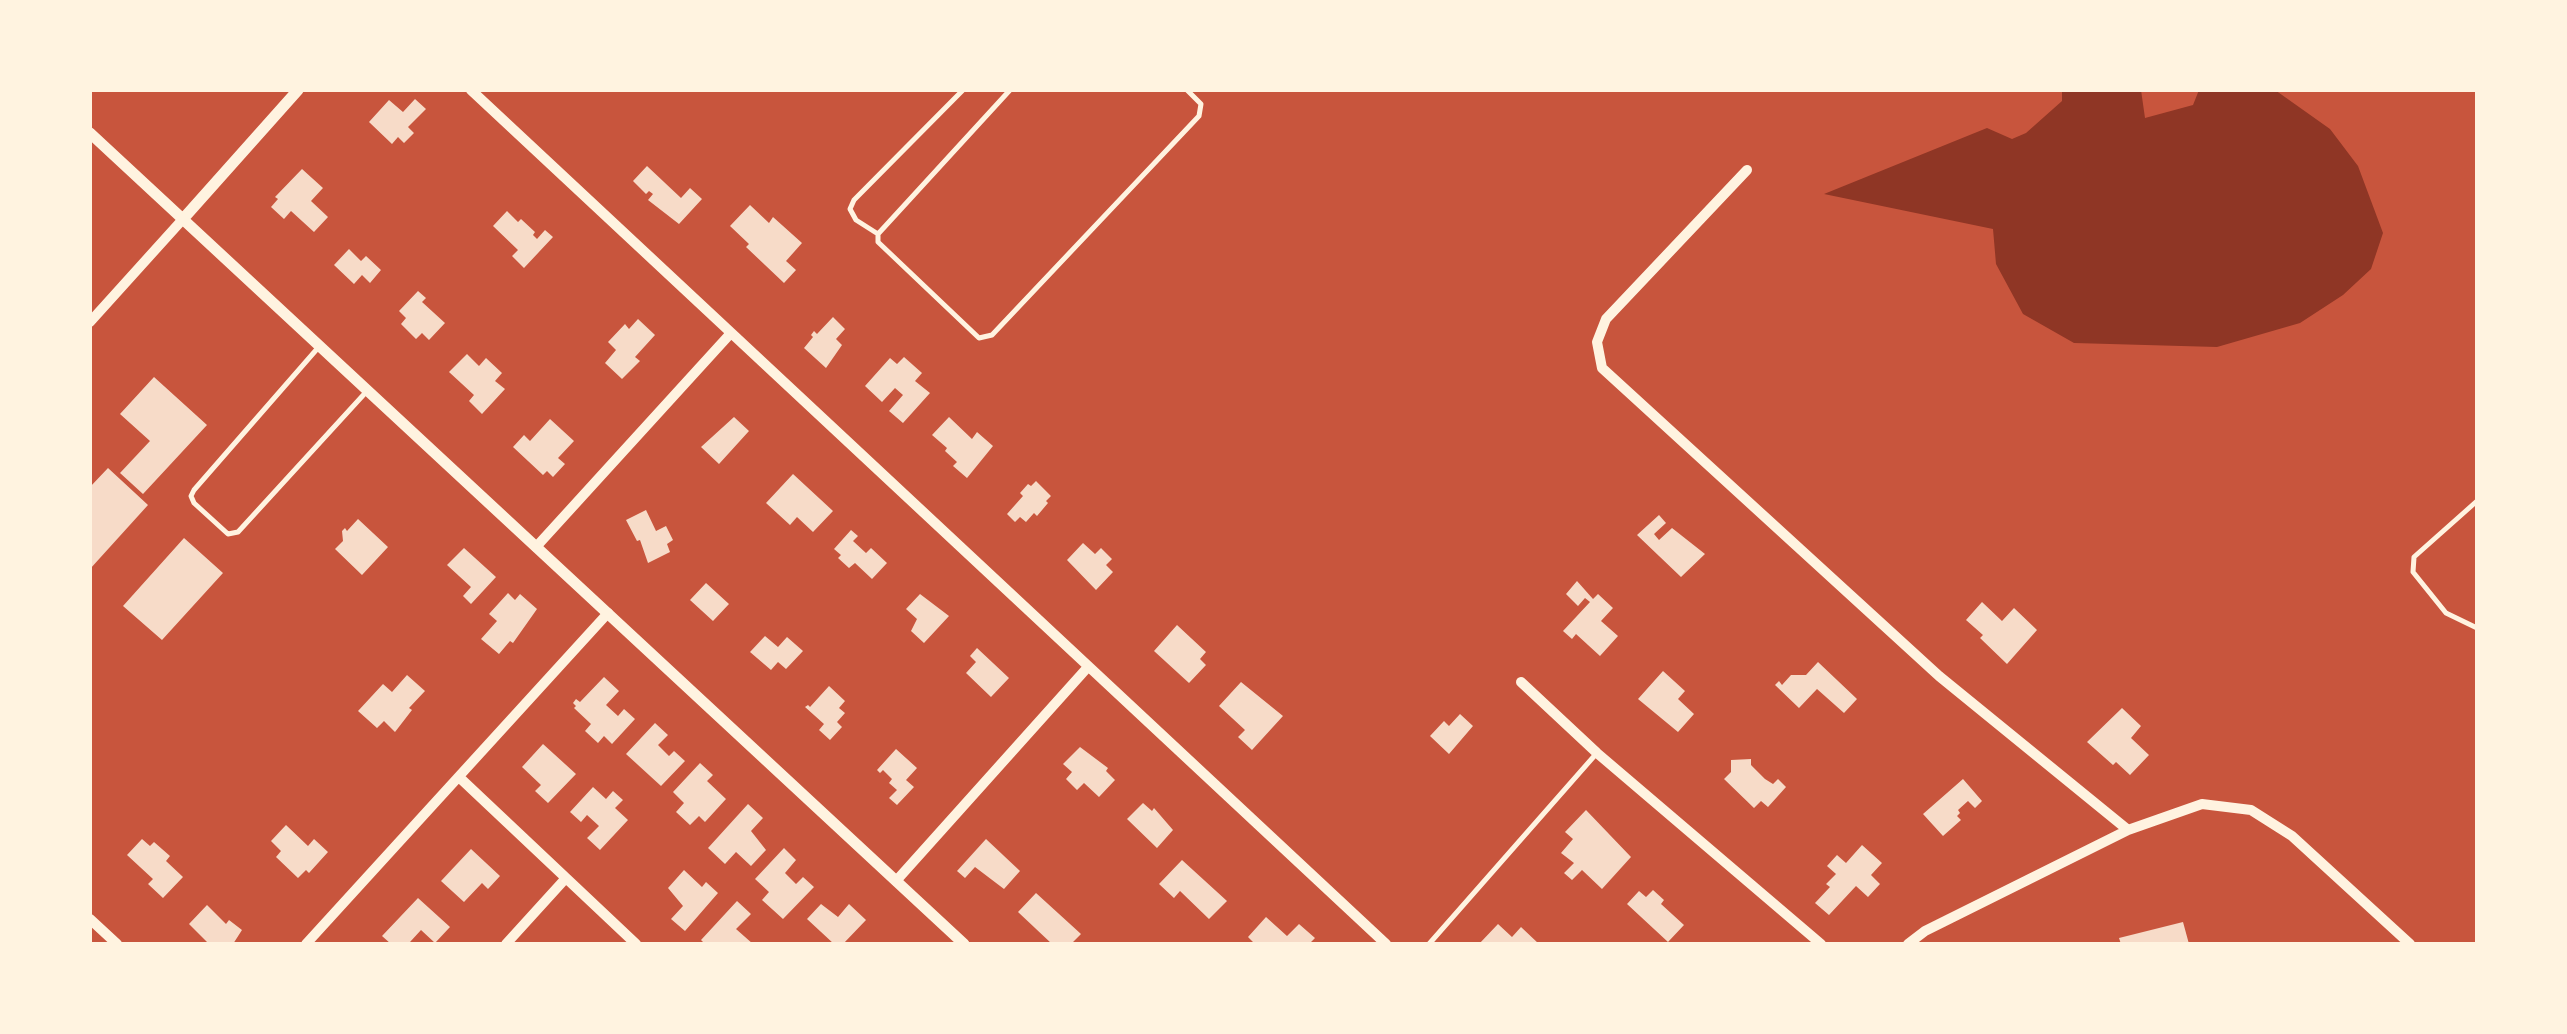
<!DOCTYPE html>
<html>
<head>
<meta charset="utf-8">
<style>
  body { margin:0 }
  #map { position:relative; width:2567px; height:1034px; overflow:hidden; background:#c8553d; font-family:Quicksand,sans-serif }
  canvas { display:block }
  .frame { position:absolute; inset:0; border:92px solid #fff3e0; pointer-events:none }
</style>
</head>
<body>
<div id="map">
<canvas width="2567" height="1034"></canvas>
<div class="frame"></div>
</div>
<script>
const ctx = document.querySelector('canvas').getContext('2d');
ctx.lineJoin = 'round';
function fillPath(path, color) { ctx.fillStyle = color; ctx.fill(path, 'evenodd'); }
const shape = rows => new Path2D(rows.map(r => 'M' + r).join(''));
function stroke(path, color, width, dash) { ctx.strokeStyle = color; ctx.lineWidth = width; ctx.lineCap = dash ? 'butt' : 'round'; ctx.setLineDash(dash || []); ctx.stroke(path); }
const water = shape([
  [2062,90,2141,90,2145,118,2193,105,2199,90,2275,90,2330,129,2358,166,2383,233,2371,269,2343,295,2300,323,2217,347,2074,343,2023,314,1996,264,1993,229,1824,194,1987,128,2012,139,2026,133,2062,101]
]);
const building = shape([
  [415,99,426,109,408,127,414,133,404,143,398,137,392,144,369,122,389,100,403,112],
  [647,166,681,198,690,188,702,199,679,224,648,200,653,194,649,191,646,194,633,181],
  [302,169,323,188,311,201,328,217,314,232,291,211,284,219,271,207,278,199,275,197],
  [750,205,769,223,773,217,802,243,786,261,796,270,784,283,746,247,749,244,730,226],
  [507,211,518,222,521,219,535,232,533,235,537,239,545,230,553,237,524,268,512,256,518,250,493,226],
  [349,249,361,261,366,256,381,270,370,283,362,275,354,284,334,265],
  [418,291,426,298,422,302,445,323,429,340,422,333,416,339,401,324,406,318,399,311],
  [833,317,845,329,836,339,842,345,826,368,804,348,813,337,811,335,814,331,817,334],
  [638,319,655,335,635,357,640,361,622,379,605,363,616,350,608,342,625,324,629,329],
  [467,354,479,366,486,358,502,373,495,381,505,389,482,414,469,401,474,395,449,372],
  [904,357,922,373,915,381,930,393,903,423,889,411,903,395,895,388,882,402,865,386,890,358,897,364],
  [154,377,207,425,143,494,120,473,150,441,120,414],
  [734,417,749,431,719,464,701,447],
  [949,417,972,439,977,432,993,446,967,478,953,466,957,462,945,451,947,448,932,435],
  [550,419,574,441,558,458,565,464,553,477,547,471,543,475,513,447,524,435,530,441],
  [108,468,148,505,90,569,90,487],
  [793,474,833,511,813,532,797,517,790,525,766,503],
  [1036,481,1051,496,1046,501,1048,503,1037,516,1034,513,1026,522,1020,517,1015,522,1007,514,1023,496,1020,493,1028,484,1031,486],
  [646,510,656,531,666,526,673,540,667,544,670,552,648,563,640,540,637,541,626,520],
  [1659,515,1666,523,1654,534,1659,540,1672,528,1705,554,1681,577,1637,535],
  [358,519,388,547,362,575,335,549,343,541,342,531,345,528,347,531],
  [851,530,858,536,853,541,866,553,871,548,887,563,872,579,855,563,849,568,838,558,841,555,834,549],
  [184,538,223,573,162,640,123,606],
  [1083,543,1095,554,1101,548,1112,559,1106,565,1113,572,1096,590,1067,560],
  [464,548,496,577,471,604,463,596,471,587,447,565],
  [1577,581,1593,599,1598,594,1613,608,1601,621,1618,636,1600,656,1576,634,1572,639,1563,631,1590,602,1585,598,1578,606,1566,594],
  [706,583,729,604,713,621,690,600],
  [508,593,515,600,520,594,537,609,513,643,510,641,499,654,481,639,497,621,489,614],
  [920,594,949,616,924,643,911,631,917,619,906,609],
  [1982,602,2002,621,2014,608,2037,630,2007,664,1980,638,1983,635,1966,620],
  [1177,625,1206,652,1200,659,1206,665,1189,683,1154,651],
  [765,636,778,647,787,637,803,651,786,669,778,662,771,670,750,652],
  [977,648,1009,678,991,697,966,673,976,662,970,656],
  [1818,662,1857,699,1844,713,1817,689,1799,708,1775,685,1779,681,1782,685,1791,675,1806,675],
  [1663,671,1685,691,1678,699,1694,714,1678,732,1638,699],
  [407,675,425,691,409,708,412,710,395,732,384,721,377,728,358,711,383,684,392,692],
  [604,677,619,691,606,705,618,716,624,709,635,719,612,744,604,736,598,743,585,731,591,724,574,708,576,706,573,703,576,699,580,702],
  [1241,682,1283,716,1252,750,1238,737,1245,730,1219,706],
  [829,686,845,701,839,708,845,713,837,722,842,727,830,740,819,730,824,724,805,707,808,705,810,707],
  [2122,708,2141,726,2131,738,2149,755,2130,775,2116,762,2113,765,2087,742],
  [1460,714,1473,726,1449,754,1430,736,1444,721,1449,726],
  [655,723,668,735,658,745,669,756,674,751,685,761,661,786,626,754],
  [543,744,576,774,548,803,535,791,541,785,522,767],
  [1080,747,1108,768,1106,771,1115,780,1099,797,1084,783,1077,790,1066,779,1072,772,1063,764],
  [896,749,917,768,906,780,914,787,897,805,889,798,897,790,889,783,892,779,883,770,880,773,877,770],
  [1751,759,1751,765,1765,779,1773,784,1778,779,1786,787,1768,807,1761,801,1754,808,1724,779,1731,772,1731,760],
  [700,763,713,775,707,781,726,799,705,822,699,816,690,825,676,812,684,803,673,792],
  [1963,779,1982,801,1975,808,1968,801,1958,810,1960,813,1957,816,1961,820,1943,836,1923,814],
  [593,787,606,799,613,791,623,800,615,808,628,820,600,850,587,838,599,826,587,815,581,822,570,812],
  [1143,803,1152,811,1154,808,1173,830,1157,848,1127,819],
  [748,804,763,818,751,831,766,850,751,866,736,852,725,864,708,848],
  [1586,810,1631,857,1602,889,1582,870,1572,880,1564,873,1574,863,1561,853,1573,839,1565,832],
  [286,825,308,846,314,839,328,852,309,873,306,870,298,878,276,857,281,851,271,841],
  [142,839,150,846,154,842,170,856,166,861,183,877,163,898,148,884,153,879,127,855],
  [986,839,1020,871,1004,889,975,867,965,878,957,871],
  [1862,845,1882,863,1871,875,1880,884,1868,897,1856,886,1829,915,1815,903,1830,887,1826,884,1836,874,1827,866,1837,855,1846,863],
  [784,848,796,860,785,873,796,884,803,877,814,887,783,919,762,900,769,892,755,879],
  [471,849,500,876,488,889,482,883,464,902,441,881],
  [1182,860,1227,901,1209,919,1180,891,1174,898,1159,884],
  [684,870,702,887,706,882,718,893,685,931,671,919,683,906,668,888],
  [1653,890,1664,900,1661,904,1684,925,1668,942,1627,904,1639,891,1646,897],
  [1036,893,1081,934,1071,944,1052,944,1018,912],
  [418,898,450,927,435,943,421,930,410,942,413,944,391,944,382,936],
  [737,901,751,914,736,929,753,944,705,944,701,940],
  [821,904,838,917,849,904,866,920,843,944,834,944,807,919],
  [207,905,226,924,229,920,242,930,233,944,209,944,189,924],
  [1266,917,1287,936,1299,924,1315,938,1309,944,1255,944,1248,937],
  [2183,922,2189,944,2121,944,2119,938],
  [1498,924,1512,937,1521,927,1539,944,1479,944]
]);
const service = shape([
  [1010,90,878,234,878,242,979,338,992,335,1199,116,1201,104,1187,90],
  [878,234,856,220,850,209,854,200,963,90],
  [317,349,194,490,191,496,194,503,228,534,238,532,367,391],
  [2477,501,2414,557,2413,572,2446,613,2477,628],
  [1429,944,1596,754]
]);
const minor = shape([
  [471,90,1386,944],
  [1747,170,1606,319,1597,342,1602,368,1939,676,2128,830],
  [90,322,183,219],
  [536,547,731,333],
  [1521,682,1597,753,1821,944],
  [460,778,636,944],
  [896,881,1087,668],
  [90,919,117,944],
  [306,944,608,613],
  [506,944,566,878],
  [1908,944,1925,931,2128,830,2202,804,2251,810,2292,836,2410,944]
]);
const tertiary = shape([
  [90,133,964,944],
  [183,219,298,90]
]);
fillPath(water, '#8f3625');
fillPath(building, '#f7dbc8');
stroke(service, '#fff3e0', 5);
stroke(minor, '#fff3e0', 10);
stroke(tertiary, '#fff3e0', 11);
</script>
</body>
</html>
